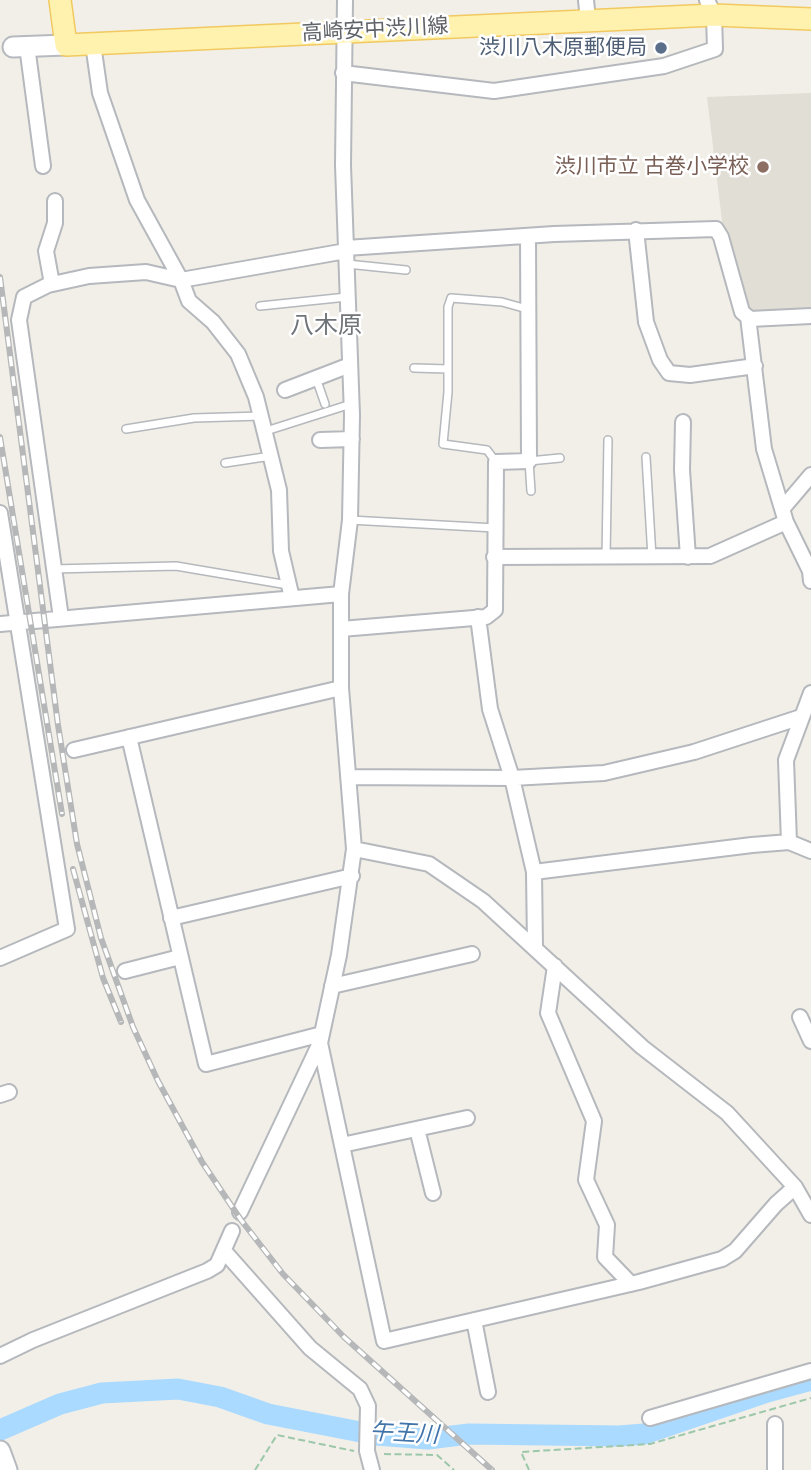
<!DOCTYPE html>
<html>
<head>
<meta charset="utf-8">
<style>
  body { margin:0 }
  canvas { display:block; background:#f1efe8 }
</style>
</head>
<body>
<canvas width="811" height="1470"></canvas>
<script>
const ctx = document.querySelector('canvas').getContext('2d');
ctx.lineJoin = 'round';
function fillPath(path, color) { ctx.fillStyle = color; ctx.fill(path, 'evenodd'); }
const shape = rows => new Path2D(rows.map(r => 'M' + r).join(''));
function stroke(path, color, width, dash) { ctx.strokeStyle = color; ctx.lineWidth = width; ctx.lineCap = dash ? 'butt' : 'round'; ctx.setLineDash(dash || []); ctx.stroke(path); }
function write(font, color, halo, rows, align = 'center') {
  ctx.font = font + ' Rubik,"Noto Sans JP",sans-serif'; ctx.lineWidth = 5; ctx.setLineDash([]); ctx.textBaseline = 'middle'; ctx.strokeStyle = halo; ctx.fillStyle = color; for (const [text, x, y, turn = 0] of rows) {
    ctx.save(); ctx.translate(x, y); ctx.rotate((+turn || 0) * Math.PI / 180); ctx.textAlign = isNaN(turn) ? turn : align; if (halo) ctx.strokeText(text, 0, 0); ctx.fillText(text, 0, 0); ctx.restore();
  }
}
const education = shape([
  [811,93,811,312,755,316,745,309,724,237,707,97]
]);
const river = shape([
  [0,1430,60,1404,102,1393,178,1389,220,1397,268,1414,376,1435,428,1439,469,1434,619,1436,644,1434,767,1392,811,1380]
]);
const path = shape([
  [384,1454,437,1455,454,1470],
  [255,1470,277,1435,354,1451],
  [529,1470,521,1452,650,1444,811,1398]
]);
const lane = shape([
  [347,264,406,270],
  [260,306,347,297],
  [414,368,448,369],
  [316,378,325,404],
  [126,429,194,418,261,416],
  [266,431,351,404],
  [646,457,652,557],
  [496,462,487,450,443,444,448,392,448,307,451,298,502,302,527,309],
  [225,463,271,456],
  [531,491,529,461,560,458],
  [350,520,495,528],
  [606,557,608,440],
  [53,569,176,566,288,585]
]);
const street = shape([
  [586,0,588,20],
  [93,44,100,93,137,200,181,280,189,301,213,322,238,354,256,397,279,490,281,551,292,598],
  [27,46,43,166],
  [343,73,494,91,664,66,715,49,714,15,707,0],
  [636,230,646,322,660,360,669,373,690,375,755,366],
  [346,248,554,234,716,229,721,237,742,312,750,319,811,316],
  [52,284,46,251,55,223,55,201],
  [285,390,350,365],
  [683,422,682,470,688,557],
  [320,440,352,439],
  [783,508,811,475],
  [0,513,67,929,0,958],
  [786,522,810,571,811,581],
  [494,557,710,556,786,522,764,449,748,317],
  [478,617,490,709,512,778,534,872,535,947],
  [61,618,19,320,24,297,48,285,89,276,146,272,181,280,346,251],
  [0,624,341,594],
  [341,629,486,617,495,610,496,462,529,461,528,236],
  [129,737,206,1064,322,1034],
  [74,750,341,688],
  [348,777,512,778,604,773,694,752,801,717],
  [789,842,786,760,811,693],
  [354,849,429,864,483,901,642,1047,727,1113,795,1187,811,1215],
  [534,872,752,845,789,842,811,851],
  [171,918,352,876],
  [555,966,548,1013,594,1121,586,1180,607,1225,605,1257,631,1284],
  [125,971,180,957],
  [332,986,472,954],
  [800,1017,811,1041],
  [320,1043,384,1341,639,1282,722,1259,735,1251,776,1204,795,1187],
  [0,1095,9,1092],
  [417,1129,433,1193],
  [342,1145,467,1118],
  [240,1212,320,1043,339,955,354,849,341,688,341,594,350,520,352,415,343,165,345,0],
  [224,1251,310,1348,360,1389,368,1406,367,1451,372,1470],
  [474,1320,488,1392],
  [0,1356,33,1340,207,1271,217,1265,232,1231],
  [650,1418,811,1371],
  [775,1470,775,1424]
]);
const secondary = shape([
  [13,47,66,45],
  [0,1451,7,1470]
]);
const primary = shape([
  [60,0,66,45,714,15,811,19]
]);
const rail = shape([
  [0,277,58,725,77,844,101,938,133,1027,158,1081,202,1162,241,1220,283,1274,344,1337,492,1470],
  [0,437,62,814],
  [73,869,103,978,121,1022]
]);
const markers = [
  [661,48,7,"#5c6f8a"],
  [763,167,7,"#8d6e63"]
];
const streetNames = [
  ["高崎安中渋川線",375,30,-3]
];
const serviceNames = [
  ["渋川八木原郵便局",647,48]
];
const educationNames = [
  ["渋川市立 古巻小学校",749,167]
];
const waterNames = [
  ["午王川",404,1434,3]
];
const quarterNames = [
  ["八木原",326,326]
];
fillPath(education, '#e1ded6');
stroke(river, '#aadaff', 21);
stroke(lane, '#b5b8bc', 10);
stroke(street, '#b5b8bc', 18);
stroke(secondary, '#b6babf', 23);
stroke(primary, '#f2c960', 24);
stroke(path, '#9cc7a9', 2, [7, 3.5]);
stroke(lane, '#fff', 7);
stroke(street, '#fff', 14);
stroke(secondary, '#fff', 19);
stroke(primary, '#fff2af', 21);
stroke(rail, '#b6b7b8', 6);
stroke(rail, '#fff', 3.5, [10]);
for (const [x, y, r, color] of markers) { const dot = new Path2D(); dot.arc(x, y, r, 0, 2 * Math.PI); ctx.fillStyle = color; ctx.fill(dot); stroke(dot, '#fff', 2.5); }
write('21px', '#5f6368', '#fff', streetNames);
write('21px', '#4e5e75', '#fff', serviceNames, 'right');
write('21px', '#785e54', '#fff', educationNames, 'right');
write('italic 23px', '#4174aa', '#fff', waterNames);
write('24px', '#70757a', '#fff', quarterNames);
</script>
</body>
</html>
